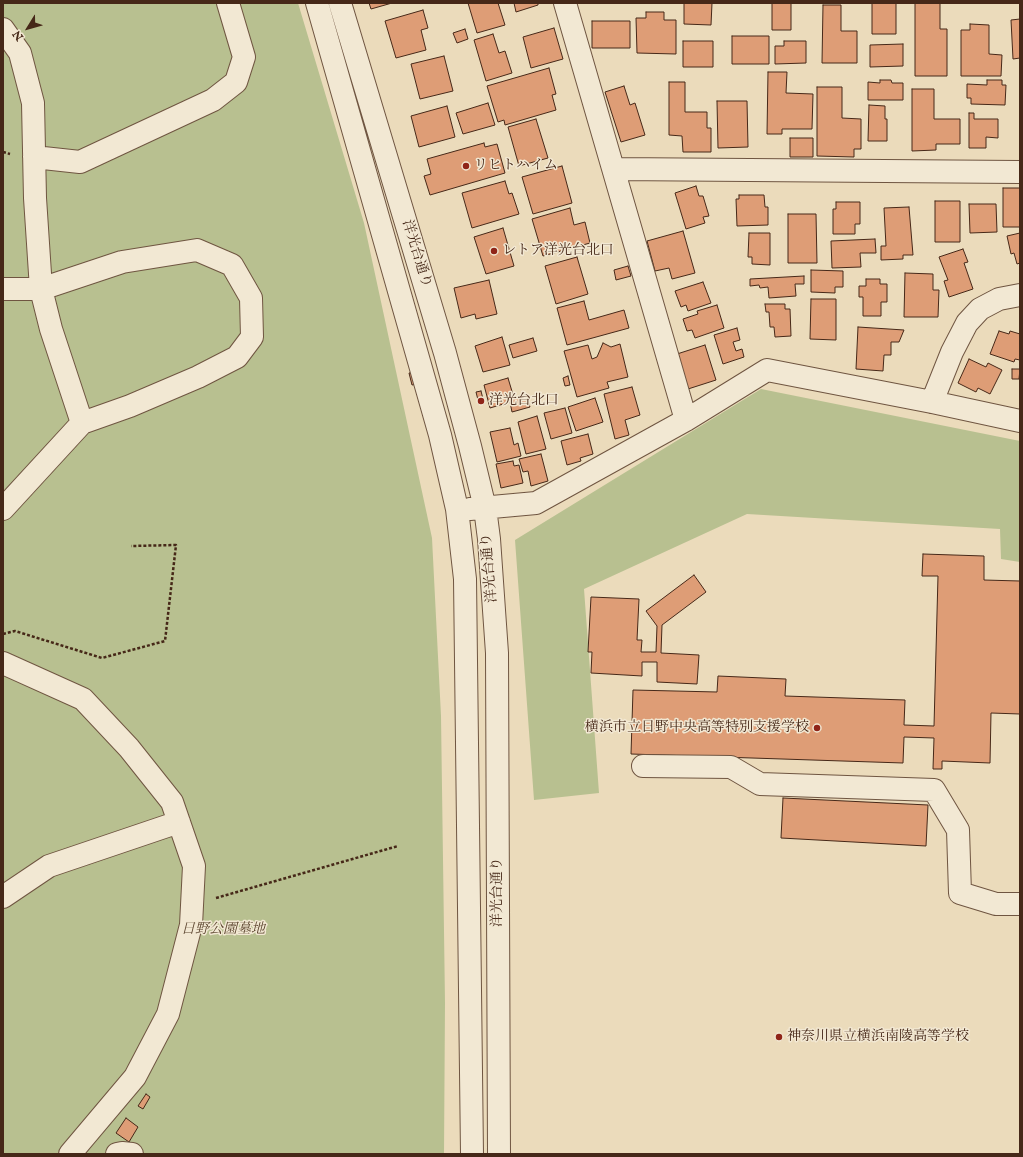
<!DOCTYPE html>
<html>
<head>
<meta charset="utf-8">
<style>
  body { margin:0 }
  #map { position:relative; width:1023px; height:1157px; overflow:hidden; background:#ebdbbb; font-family:"IM FELL English",serif }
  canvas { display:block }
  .frame { position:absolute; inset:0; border:4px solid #462818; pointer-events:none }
  .north { position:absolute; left:8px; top:8px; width:40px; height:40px; -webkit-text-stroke:3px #f2e8d3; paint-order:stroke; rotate:233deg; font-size:11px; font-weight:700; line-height:16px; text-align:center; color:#462818 }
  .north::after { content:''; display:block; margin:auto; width:14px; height:18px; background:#462818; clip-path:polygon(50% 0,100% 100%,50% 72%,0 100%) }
</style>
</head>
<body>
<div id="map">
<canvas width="1023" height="1157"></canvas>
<div class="frame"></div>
<div class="north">N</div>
</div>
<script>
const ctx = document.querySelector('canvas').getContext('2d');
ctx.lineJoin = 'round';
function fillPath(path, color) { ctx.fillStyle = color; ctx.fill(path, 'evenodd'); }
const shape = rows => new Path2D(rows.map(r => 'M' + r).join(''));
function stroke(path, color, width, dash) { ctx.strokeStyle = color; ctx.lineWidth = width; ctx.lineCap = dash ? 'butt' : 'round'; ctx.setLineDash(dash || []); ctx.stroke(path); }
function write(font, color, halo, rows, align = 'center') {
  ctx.font = font + ' "IM FELL English","Noto Serif JP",serif'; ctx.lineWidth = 3; ctx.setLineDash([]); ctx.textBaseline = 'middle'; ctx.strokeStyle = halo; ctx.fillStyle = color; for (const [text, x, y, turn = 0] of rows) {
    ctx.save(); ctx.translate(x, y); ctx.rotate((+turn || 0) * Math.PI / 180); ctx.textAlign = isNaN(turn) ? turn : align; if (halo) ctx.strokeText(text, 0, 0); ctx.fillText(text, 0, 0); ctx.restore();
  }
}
const green = shape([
  [3,3,298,3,364,223,432,538,441,716,445,1003,444,1154,3,1154],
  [761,389,1020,441,1020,562,1001,559,1000,529,747,514,584,589,599,793,534,800,515,540]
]);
const building = shape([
  [369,3,392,3,371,9,369,3],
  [468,3,498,3,505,25,477,33,468,3],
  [514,3,538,3,538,5,516,12,514,3],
  [684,3,712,3,711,25,684,24,684,3],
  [772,3,791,3,791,30,772,30,772,3],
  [872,3,896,3,896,34,872,34,872,3],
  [915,3,940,3,940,29,947,29,947,76,915,76,915,3],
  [823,5,841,5,841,31,857,31,857,63,822,63,823,5],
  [423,10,428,28,421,30,426,50,396,58,385,21,423,10],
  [646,12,664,12,664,20,676,20,676,54,637,53,636,18,646,18,646,12],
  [1020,19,1020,58,1013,59,1011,20,1020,19],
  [592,21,630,21,630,48,592,48,592,21],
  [970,24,989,25,989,54,1002,55,1001,76,961,76,961,30,970,30,970,24],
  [554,28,563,59,531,68,523,37,554,28],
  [465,29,468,39,457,43,453,33,465,29],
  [493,34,499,53,505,51,512,73,486,81,474,40,493,34],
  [732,36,769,36,769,64,732,64,732,36],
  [683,41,713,41,713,67,683,67,683,41],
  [784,41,806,41,806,63,775,64,775,46,784,46,784,41],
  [903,44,903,66,870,67,870,45,903,44],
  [444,56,453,91,420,99,411,64,444,56],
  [549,68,556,94,552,95,556,110,505,125,504,120,498,122,487,86,549,68],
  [768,72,787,72,786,93,813,94,812,129,782,129,782,134,767,134,768,72],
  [880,80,891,80,892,83,903,83,903,100,868,100,868,82,880,83,880,80],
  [987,80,1002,80,1002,85,1006,85,1005,105,971,104,971,98,967,98,967,84,987,85,987,80],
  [669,82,685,82,685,112,707,112,707,128,711,128,711,152,683,152,682,136,669,135,669,82],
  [624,86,630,105,635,103,645,135,621,142,605,92,624,86],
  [817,87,842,87,842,118,861,119,861,149,854,149,854,157,817,156,817,87],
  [912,89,934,89,934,119,960,119,960,144,936,144,936,150,912,151,912,89],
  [717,101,747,101,748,147,718,148,717,101],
  [488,103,495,125,463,134,456,113,488,103],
  [869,105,885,106,885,119,887,119,887,141,868,141,869,105],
  [447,106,455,137,419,147,411,116,447,106],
  [969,113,974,113,974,119,998,119,998,138,986,137,986,148,969,148,969,113],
  [536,119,548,158,519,166,508,127,536,119],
  [790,138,813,138,813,157,790,157,790,138],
  [484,143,485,147,497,144,505,173,430,195,424,176,431,174,427,159,484,143],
  [562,166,572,203,533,214,522,177,562,166],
  [505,181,509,194,512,193,519,214,472,228,462,193,505,181],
  [696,186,699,196,703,196,709,216,703,217,705,223,686,229,675,193,696,186],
  [1003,188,1020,188,1020,227,1003,227,1003,188],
  [739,195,764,195,765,207,768,207,768,225,737,226,736,199,739,199,739,195],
  [935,201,960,201,960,242,935,242,935,201],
  [836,202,860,202,860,224,855,224,855,234,833,234,833,209,836,209,836,202],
  [969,204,996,204,997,232,970,233,969,204],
  [909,207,913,255,903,255,903,259,881,260,881,246,886,246,884,208,909,207],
  [570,208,574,225,585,222,590,243,543,256,532,219,570,208],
  [788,214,816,214,817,263,788,263,788,214],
  [503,228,514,266,486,274,474,237,503,228],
  [683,231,695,273,672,279,669,268,655,271,647,241,683,231],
  [749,233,770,233,770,265,752,264,752,257,748,257,749,233],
  [1020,233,1020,263,1017,264,1014,253,1011,254,1007,236,1020,233],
  [875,239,876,253,860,253,861,267,832,268,831,241,875,239],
  [963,249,968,262,964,263,973,289,949,297,944,281,948,280,939,257,963,249],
  [577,257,588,294,556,304,545,266,577,257],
  [628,266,631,276,616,280,614,270,628,266],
  [811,270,843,271,843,287,835,287,835,293,811,292,811,270],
  [905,273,933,274,933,290,939,290,938,317,904,317,905,273],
  [804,276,804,284,795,284,796,296,769,298,768,287,760,288,759,285,750,286,750,279,804,276],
  [866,279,880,279,880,284,887,284,887,302,881,302,881,316,863,316,863,297,859,297,859,286,866,286,866,279],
  [489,280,497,314,476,319,475,314,461,318,454,288,489,280],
  [703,282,711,303,688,311,686,305,681,307,675,291,703,282],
  [811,299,836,299,836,340,810,339,811,299],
  [584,301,589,320,624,310,629,328,567,345,557,308,584,301],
  [765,304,785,304,785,309,790,309,791,336,775,337,774,327,770,327,769,312,766,312,765,304],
  [717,305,724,328,695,338,692,330,687,331,683,319,698,314,697,311,717,305],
  [858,327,904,330,899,342,891,342,891,355,884,355,883,371,856,369,858,327],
  [737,328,740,340,733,342,736,351,742,349,744,357,723,364,714,335,737,328],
  [999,331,1009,334,1010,331,1020,334,1020,360,1015,359,1014,362,990,354,999,331],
  [502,337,510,365,483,372,475,346,502,337],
  [533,338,537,351,513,358,509,345,533,338],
  [603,343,611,347,620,344,628,377,607,382,609,388,577,397,564,351,588,345,592,359,597,357,603,343],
  [705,345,716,380,688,389,677,354,705,345],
  [969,359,986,367,988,363,1002,370,990,394,978,388,976,392,958,383,969,359],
  [1012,369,1020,369,1019,379,1012,379,1012,369],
  [414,372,417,384,412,385,409,373,414,372],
  [568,376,570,385,565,386,563,378,568,376],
  [508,378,514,398,526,394,530,407,512,412,510,402,490,408,484,385,508,378],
  [632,387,640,415,625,420,629,435,615,439,604,394,632,387],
  [481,391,484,403,479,404,476,392,481,391],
  [595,398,603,422,576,431,568,407,595,398],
  [565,408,572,433,551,439,544,413,565,408],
  [537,416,546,449,526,454,518,422,537,416],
  [510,428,514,445,518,443,521,456,497,462,490,432,510,428],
  [588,434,593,454,580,458,581,461,567,465,561,441,588,434],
  [541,454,548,481,531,486,528,471,523,472,519,459,541,454],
  [513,461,514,466,519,465,523,483,501,488,496,464,513,461],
  [923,554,984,556,984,580,1020,581,1020,714,991,713,990,763,942,761,942,769,933,769,934,738,904,737,903,763,631,754,633,690,717,692,718,676,786,679,785,696,905,700,904,725,934,726,938,576,922,576,923,554],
  [694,575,706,592,662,625,661,653,699,655,697,684,657,682,657,662,642,662,642,676,591,673,592,652,588,652,591,597,639,599,637,640,642,640,641,652,656,652,657,626,646,611,694,575],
  [783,798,928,805,926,846,781,838,783,798],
  [146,1094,150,1097,143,1109,138,1106,146,1094],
  [126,1118,138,1127,129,1142,116,1133,126,1118]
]);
const path = shape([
  [3,152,10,154],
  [3,634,15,631,102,658,165,641,176,545,131,546],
  [216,898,398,846]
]);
const minor = shape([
  [317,3,440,435,457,509,465,579,472,1154],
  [340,3,445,353,470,446,485,508,489,539,497,653,499,1154],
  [565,3,686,420],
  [3,29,20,53,33,103,35,198,41,289,51,329,82,423,3,509],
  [34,157,80,162,213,100,236,82,244,57,228,3],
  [614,169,1020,172],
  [3,289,41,289,122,262,197,250,232,265,251,298,252,337,237,357,198,377,130,406,82,423],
  [932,402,952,352,967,323,980,309,999,299,1020,295],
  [470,509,536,503,686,420,767,370,932,402,1020,421],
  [3,663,83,699,129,748,172,802,194,866,191,925,168,1014,135,1077,70,1154],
  [643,766,731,767,760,784,934,790,958,830,960,893,996,904,1020,904],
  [3,897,49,866,179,822],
  [117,1154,122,1153,132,1154]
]);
const markers = [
  [466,166,4,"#8f2418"],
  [494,251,4,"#8f2418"],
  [481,401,4,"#8f2418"],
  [817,728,4,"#8f2418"],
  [779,1037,4,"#8f2418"]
];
const poiNames = [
  ["リヒトハイム",474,166],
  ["レトア洋光台北口",502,251],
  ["洋光台北口",489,401],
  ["横浜市立日野中央高等特別支援学校",809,728,"right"],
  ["神奈川県立横浜南陵高等学校",787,1037]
];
const streetNames = [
  ["洋光台通り",416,254,73],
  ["洋光台通り",490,568,-95],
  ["洋光台通り",498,892,-90]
];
const parkNames = [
  ["日野公園墓地",223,930]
];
fillPath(green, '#b8c090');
fillPath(building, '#de9d76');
stroke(building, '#462818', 1);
stroke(minor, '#6f5541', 24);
stroke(path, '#462818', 2.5, [3, 2]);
stroke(minor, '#f2e8d3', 22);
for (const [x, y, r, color] of markers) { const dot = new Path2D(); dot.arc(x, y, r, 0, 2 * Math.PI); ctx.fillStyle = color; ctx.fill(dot); stroke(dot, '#f2e8d3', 1.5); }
write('14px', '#462818', '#f2e8d3', poiNames, 'left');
write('14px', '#462818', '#f2e8d3', streetNames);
write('italic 14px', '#5d4630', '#f2e8d3', parkNames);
</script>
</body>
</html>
